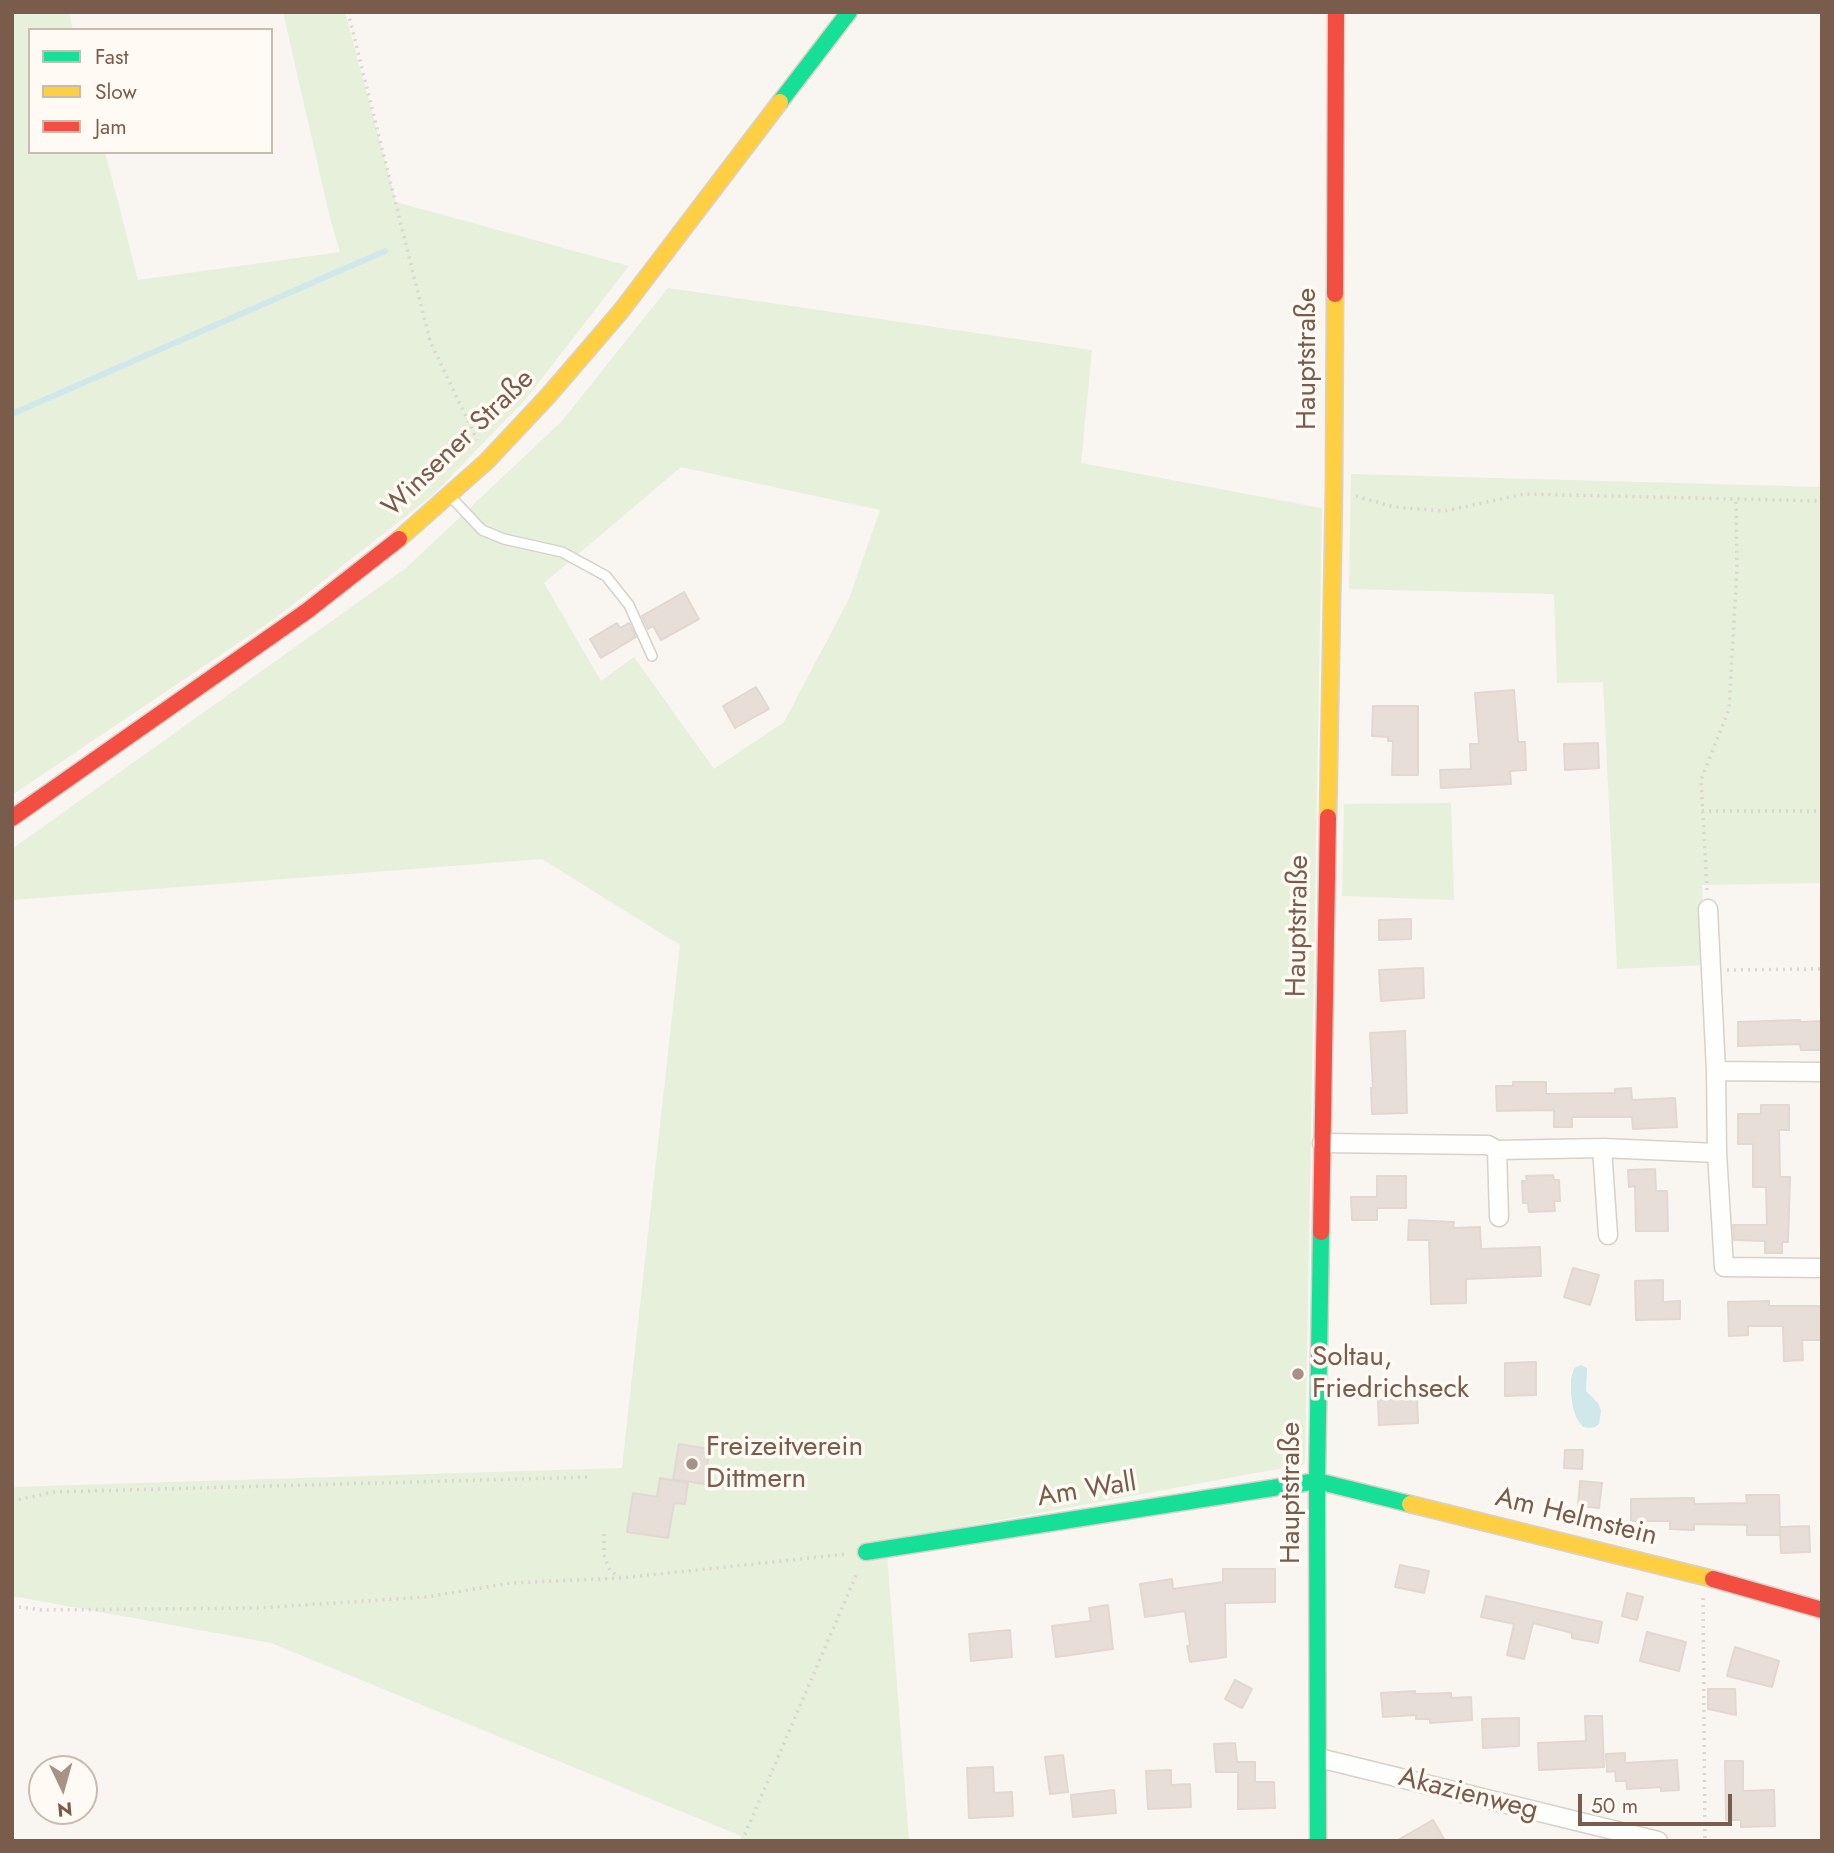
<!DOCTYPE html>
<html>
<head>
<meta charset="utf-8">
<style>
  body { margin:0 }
  #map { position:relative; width:1834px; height:1853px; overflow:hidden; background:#f9f5f0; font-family:Jost,sans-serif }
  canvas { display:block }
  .frame { position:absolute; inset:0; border:14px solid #7a5c4d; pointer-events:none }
  .legend { position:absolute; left:28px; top:28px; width:245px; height:126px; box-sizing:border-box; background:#fffaf3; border:2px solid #cabbb1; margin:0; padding:9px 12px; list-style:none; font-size:21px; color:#7a5c4d }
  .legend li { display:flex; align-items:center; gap:14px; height:35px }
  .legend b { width:35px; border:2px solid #cabbb1 }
  .north { position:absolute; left:28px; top:1755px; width:70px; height:70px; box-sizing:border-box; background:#fffaf3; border:2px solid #cabbb1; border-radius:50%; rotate:175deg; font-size:19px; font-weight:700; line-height:28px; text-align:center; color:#7a5c4d }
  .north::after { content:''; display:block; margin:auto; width:24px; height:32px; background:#a69286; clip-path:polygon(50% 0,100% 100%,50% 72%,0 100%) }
  .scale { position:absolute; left:1578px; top:1794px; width:154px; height:32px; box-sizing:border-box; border:4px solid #7a5c4d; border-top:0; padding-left:9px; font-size:21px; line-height:24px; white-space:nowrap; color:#7a5c4d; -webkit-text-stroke:5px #fffaf3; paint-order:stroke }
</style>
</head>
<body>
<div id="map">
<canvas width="1834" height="1853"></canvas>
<div class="frame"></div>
<ul class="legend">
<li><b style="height:9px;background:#16e098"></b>Fast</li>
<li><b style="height:9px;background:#ffcf43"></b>Slow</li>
<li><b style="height:9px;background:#f24e42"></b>Jam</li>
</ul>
<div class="north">N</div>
<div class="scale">50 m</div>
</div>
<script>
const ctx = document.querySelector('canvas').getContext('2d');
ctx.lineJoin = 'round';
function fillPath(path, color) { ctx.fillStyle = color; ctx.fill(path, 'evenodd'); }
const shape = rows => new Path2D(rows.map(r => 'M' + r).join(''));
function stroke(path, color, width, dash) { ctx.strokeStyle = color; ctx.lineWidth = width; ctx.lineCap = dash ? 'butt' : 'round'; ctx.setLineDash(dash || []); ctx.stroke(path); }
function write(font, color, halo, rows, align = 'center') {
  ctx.font = font + ' Jost,sans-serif'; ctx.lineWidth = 7; ctx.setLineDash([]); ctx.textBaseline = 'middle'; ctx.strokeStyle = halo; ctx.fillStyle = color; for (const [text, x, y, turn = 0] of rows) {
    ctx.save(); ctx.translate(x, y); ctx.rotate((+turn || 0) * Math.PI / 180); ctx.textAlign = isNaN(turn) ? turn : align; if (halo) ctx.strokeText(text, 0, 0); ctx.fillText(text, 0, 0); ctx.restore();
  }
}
const green = shape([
  [12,12,69,12,73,30,30,30,30,152,105,152,138,280,340,252,330,218,283,12,345,12,396,202,629,266,525,400,434,494,277,617,12,795],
  [668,288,1092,350,1081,463,1322,508,1305,1464,886,1541,909,1841,740,1841,741,1836,271,1643,12,1596,12,1487,622,1468,680,945,542,859,12,900,12,849,406,568,562,421],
  [681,467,880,510,849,599,784,722,714,769,634,657,601,681,544,583],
  [1351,474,1822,487,1822,883,1702,885,1705,965,1617,969,1603,682,1557,683,1554,594,1349,589],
  [1451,803,1454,900,1342,896,1344,804]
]);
const water = shape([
  [1581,1365,1587,1368,1586,1391,1598,1403,1601,1411,1599,1424,1595,1427,1589,1428,1583,1427,1577,1419,1573,1408,1571,1394,1571,1379,1574,1368]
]);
const stream = shape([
  [12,414,385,251]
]);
const building = shape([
  [684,592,699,619,661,640,653,626,648,629,642,616,684,592],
  [617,623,620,628,629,623,636,637,601,658,590,639,617,623],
  [756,687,769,709,735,728,723,706,756,687],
  [1514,690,1518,742,1525,742,1526,770,1510,771,1511,784,1441,788,1440,770,1471,769,1470,744,1479,744,1475,693,1514,690],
  [1373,706,1418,706,1418,775,1392,775,1393,741,1388,741,1388,737,1372,736,1373,706],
  [1598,743,1599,768,1565,770,1564,744,1598,743],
  [1411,919,1411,939,1379,940,1379,920,1411,919],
  [1423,968,1424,998,1381,1001,1379,970,1423,968],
  [1800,1020,1800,1022,1822,1021,1822,1050,1801,1050,1800,1044,1738,1046,1738,1022,1800,1020],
  [1405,1031,1407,1113,1372,1114,1371,1088,1373,1088,1370,1033,1405,1031],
  [1513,1082,1546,1082,1546,1094,1615,1093,1615,1089,1631,1088,1632,1100,1675,1098,1677,1127,1633,1129,1632,1117,1572,1117,1572,1127,1554,1127,1554,1110,1497,1111,1496,1086,1513,1086,1513,1082],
  [1761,1105,1789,1105,1789,1130,1779,1130,1780,1177,1790,1177,1788,1242,1782,1242,1782,1253,1765,1253,1765,1241,1734,1240,1733,1225,1767,1225,1766,1187,1753,1187,1753,1144,1738,1144,1738,1114,1761,1114,1761,1105],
  [1655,1169,1656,1191,1667,1191,1668,1231,1636,1231,1635,1186,1629,1187,1628,1170,1655,1169],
  [1553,1175,1554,1180,1559,1180,1560,1201,1554,1201,1555,1211,1529,1212,1528,1203,1523,1203,1522,1181,1527,1181,1526,1176,1553,1175],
  [1377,1176,1406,1176,1406,1208,1377,1208,1377,1220,1352,1220,1351,1197,1377,1197,1377,1176],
  [1409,1220,1454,1222,1453,1228,1480,1227,1481,1249,1540,1247,1541,1276,1466,1279,1466,1303,1431,1304,1429,1240,1408,1240,1409,1220],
  [1573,1268,1599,1275,1590,1305,1564,1297,1573,1268],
  [1663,1280,1663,1302,1680,1301,1680,1319,1636,1320,1635,1281,1663,1280],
  [1769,1301,1769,1306,1822,1306,1822,1340,1802,1340,1803,1360,1784,1361,1783,1326,1748,1326,1748,1335,1729,1336,1728,1302,1769,1301],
  [1536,1362,1536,1395,1505,1396,1505,1363,1536,1362],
  [1417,1398,1418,1423,1379,1425,1378,1400,1417,1398],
  [679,1444,710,1449,704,1484,673,1479,679,1444],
  [1565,1450,1583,1450,1582,1469,1564,1468,1565,1450],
  [660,1478,688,1483,685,1504,674,1503,668,1538,627,1532,633,1493,657,1497,660,1478],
  [1580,1481,1602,1483,1599,1508,1578,1506,1580,1481],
  [1746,1495,1779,1495,1780,1535,1747,1535,1747,1525,1694,1524,1694,1530,1670,1529,1670,1521,1631,1521,1631,1499,1694,1498,1694,1504,1747,1503,1746,1495],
  [1809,1526,1810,1552,1781,1553,1780,1527,1809,1526],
  [1400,1565,1429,1571,1424,1593,1395,1587,1400,1565],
  [1223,1569,1275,1569,1275,1602,1225,1603,1226,1657,1190,1662,1187,1646,1190,1645,1185,1611,1145,1617,1140,1584,1172,1579,1173,1589,1223,1582,1223,1569],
  [1627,1593,1643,1597,1637,1620,1622,1616,1627,1593],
  [1486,1596,1602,1622,1598,1643,1572,1638,1572,1633,1533,1623,1524,1659,1507,1655,1514,1624,1481,1617,1486,1596],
  [1108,1605,1113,1649,1056,1657,1052,1626,1091,1621,1089,1608,1108,1605],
  [1010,1630,1012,1657,971,1661,969,1634,1010,1630],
  [1647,1632,1686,1642,1679,1671,1640,1661,1647,1632],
  [1735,1647,1779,1661,1772,1687,1727,1676,1735,1647],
  [1235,1680,1252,1689,1242,1708,1225,1699,1235,1680],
  [1708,1689,1735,1689,1736,1715,1708,1709,1708,1689],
  [1415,1691,1415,1694,1451,1693,1451,1698,1471,1697,1472,1720,1430,1723,1430,1719,1416,1719,1416,1715,1383,1717,1381,1693,1415,1691],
  [1585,1716,1602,1716,1604,1767,1539,1770,1538,1743,1586,1741,1585,1716],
  [1519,1718,1519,1746,1483,1748,1482,1719,1519,1718],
  [1235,1743,1237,1762,1255,1762,1255,1782,1274,1782,1275,1808,1238,1809,1238,1772,1216,1772,1214,1744,1235,1743],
  [1625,1753,1625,1763,1677,1760,1679,1790,1661,1791,1661,1787,1627,1789,1626,1781,1616,1781,1615,1771,1607,1772,1606,1754,1625,1753],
  [1063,1755,1068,1792,1050,1794,1045,1757,1063,1755],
  [1725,1761,1743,1761,1743,1791,1774,1790,1775,1826,1741,1827,1741,1820,1726,1820,1725,1761],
  [993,1767,994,1793,1012,1792,1013,1816,969,1818,967,1768,993,1767],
  [1171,1770,1171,1785,1190,1784,1191,1807,1148,1809,1146,1771,1171,1770],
  [1114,1790,1116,1813,1073,1817,1071,1795,1114,1790],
  [1433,1820,1445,1841,1396,1841,1433,1820]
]);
const path = shape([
  [348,12,430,341,477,440],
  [1356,496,1394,507,1445,511,1524,494,1822,501],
  [1702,811,1822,811],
  [1707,890,1701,780,1729,709,1737,569,1736,499],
  [1727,970,1822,969],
  [12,1501,54,1492,591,1477],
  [604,1534,604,1555,610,1571,620,1577],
  [1703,1598,1705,1841],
  [12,1606,42,1610,258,1608,426,1597,511,1583,622,1578,846,1554],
  [742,1841,857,1573]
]);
const lane = shape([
  [451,497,482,530,504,539,562,552,606,576,629,605,652,656]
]);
const street = shape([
  [1708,909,1716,1071],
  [1822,1072,1716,1071,1717,1153,1724,1267,1822,1268],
  [1322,1143,1488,1145,1497,1150,1602,1148,1717,1153],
  [1602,1148,1608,1235],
  [1497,1150,1499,1217],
  [1319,1758,1658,1841]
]);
const fast = shape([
  [780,102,849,12],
  [866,1552,1317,1481,1410,1504],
  [1318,1841,1317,1481,1321,1232]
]);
const slow = shape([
  [399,539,487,461,548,396,621,311,780,102],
  [1328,817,1334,490,1335,294],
  [1410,1504,1713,1579]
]);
const jam = shape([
  [1335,294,1336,12],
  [12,818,307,611,399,539],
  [1321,1232,1328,817],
  [1713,1579,1822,1610]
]);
const markers = [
  [1298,1374,7,"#a69286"],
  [692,1464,7,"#a69286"]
];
const streetNames = [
  ["Hauptstraße",1308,359,-90],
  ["Winsener Straße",459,444,-44],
  ["Hauptstraße",1299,926,-89],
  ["Am Wall",1087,1491,-9],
  ["Hauptstraße",1292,1493,-90],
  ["Am Helmstein",1576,1518,14],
  ["Akazienweg",1468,1795,14]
];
const poiNames = [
  ["Soltau,",1312,1358],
  ["Friedrichseck",1312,1390],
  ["Freizeitverein",706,1448],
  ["Dittmern",706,1480]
];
fillPath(green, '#e7f0db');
fillPath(water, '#d0e8ea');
stroke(stream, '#d0e8ea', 6);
fillPath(building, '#e6ded7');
stroke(building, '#e2d8d2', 2);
stroke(lane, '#d7d1cb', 12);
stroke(street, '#d7d1cb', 21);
stroke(fast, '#d9d2cb', 19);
stroke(slow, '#d9d2cb', 19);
stroke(jam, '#d9d2cb', 19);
stroke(path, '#dcd5d0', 3.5, [2, 5]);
stroke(lane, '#fefefd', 9);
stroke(street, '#fefefd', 18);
stroke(fast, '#16e098', 16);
stroke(slow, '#ffcf43', 16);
stroke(jam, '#f24e42', 16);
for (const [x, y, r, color] of markers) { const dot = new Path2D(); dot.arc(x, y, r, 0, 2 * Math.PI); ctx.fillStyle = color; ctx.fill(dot); stroke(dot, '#fffaf3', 2.5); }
write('28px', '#7a5c4d', '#fffaf3', streetNames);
write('28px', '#7a5c4d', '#fffaf3', poiNames, 'left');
</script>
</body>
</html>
